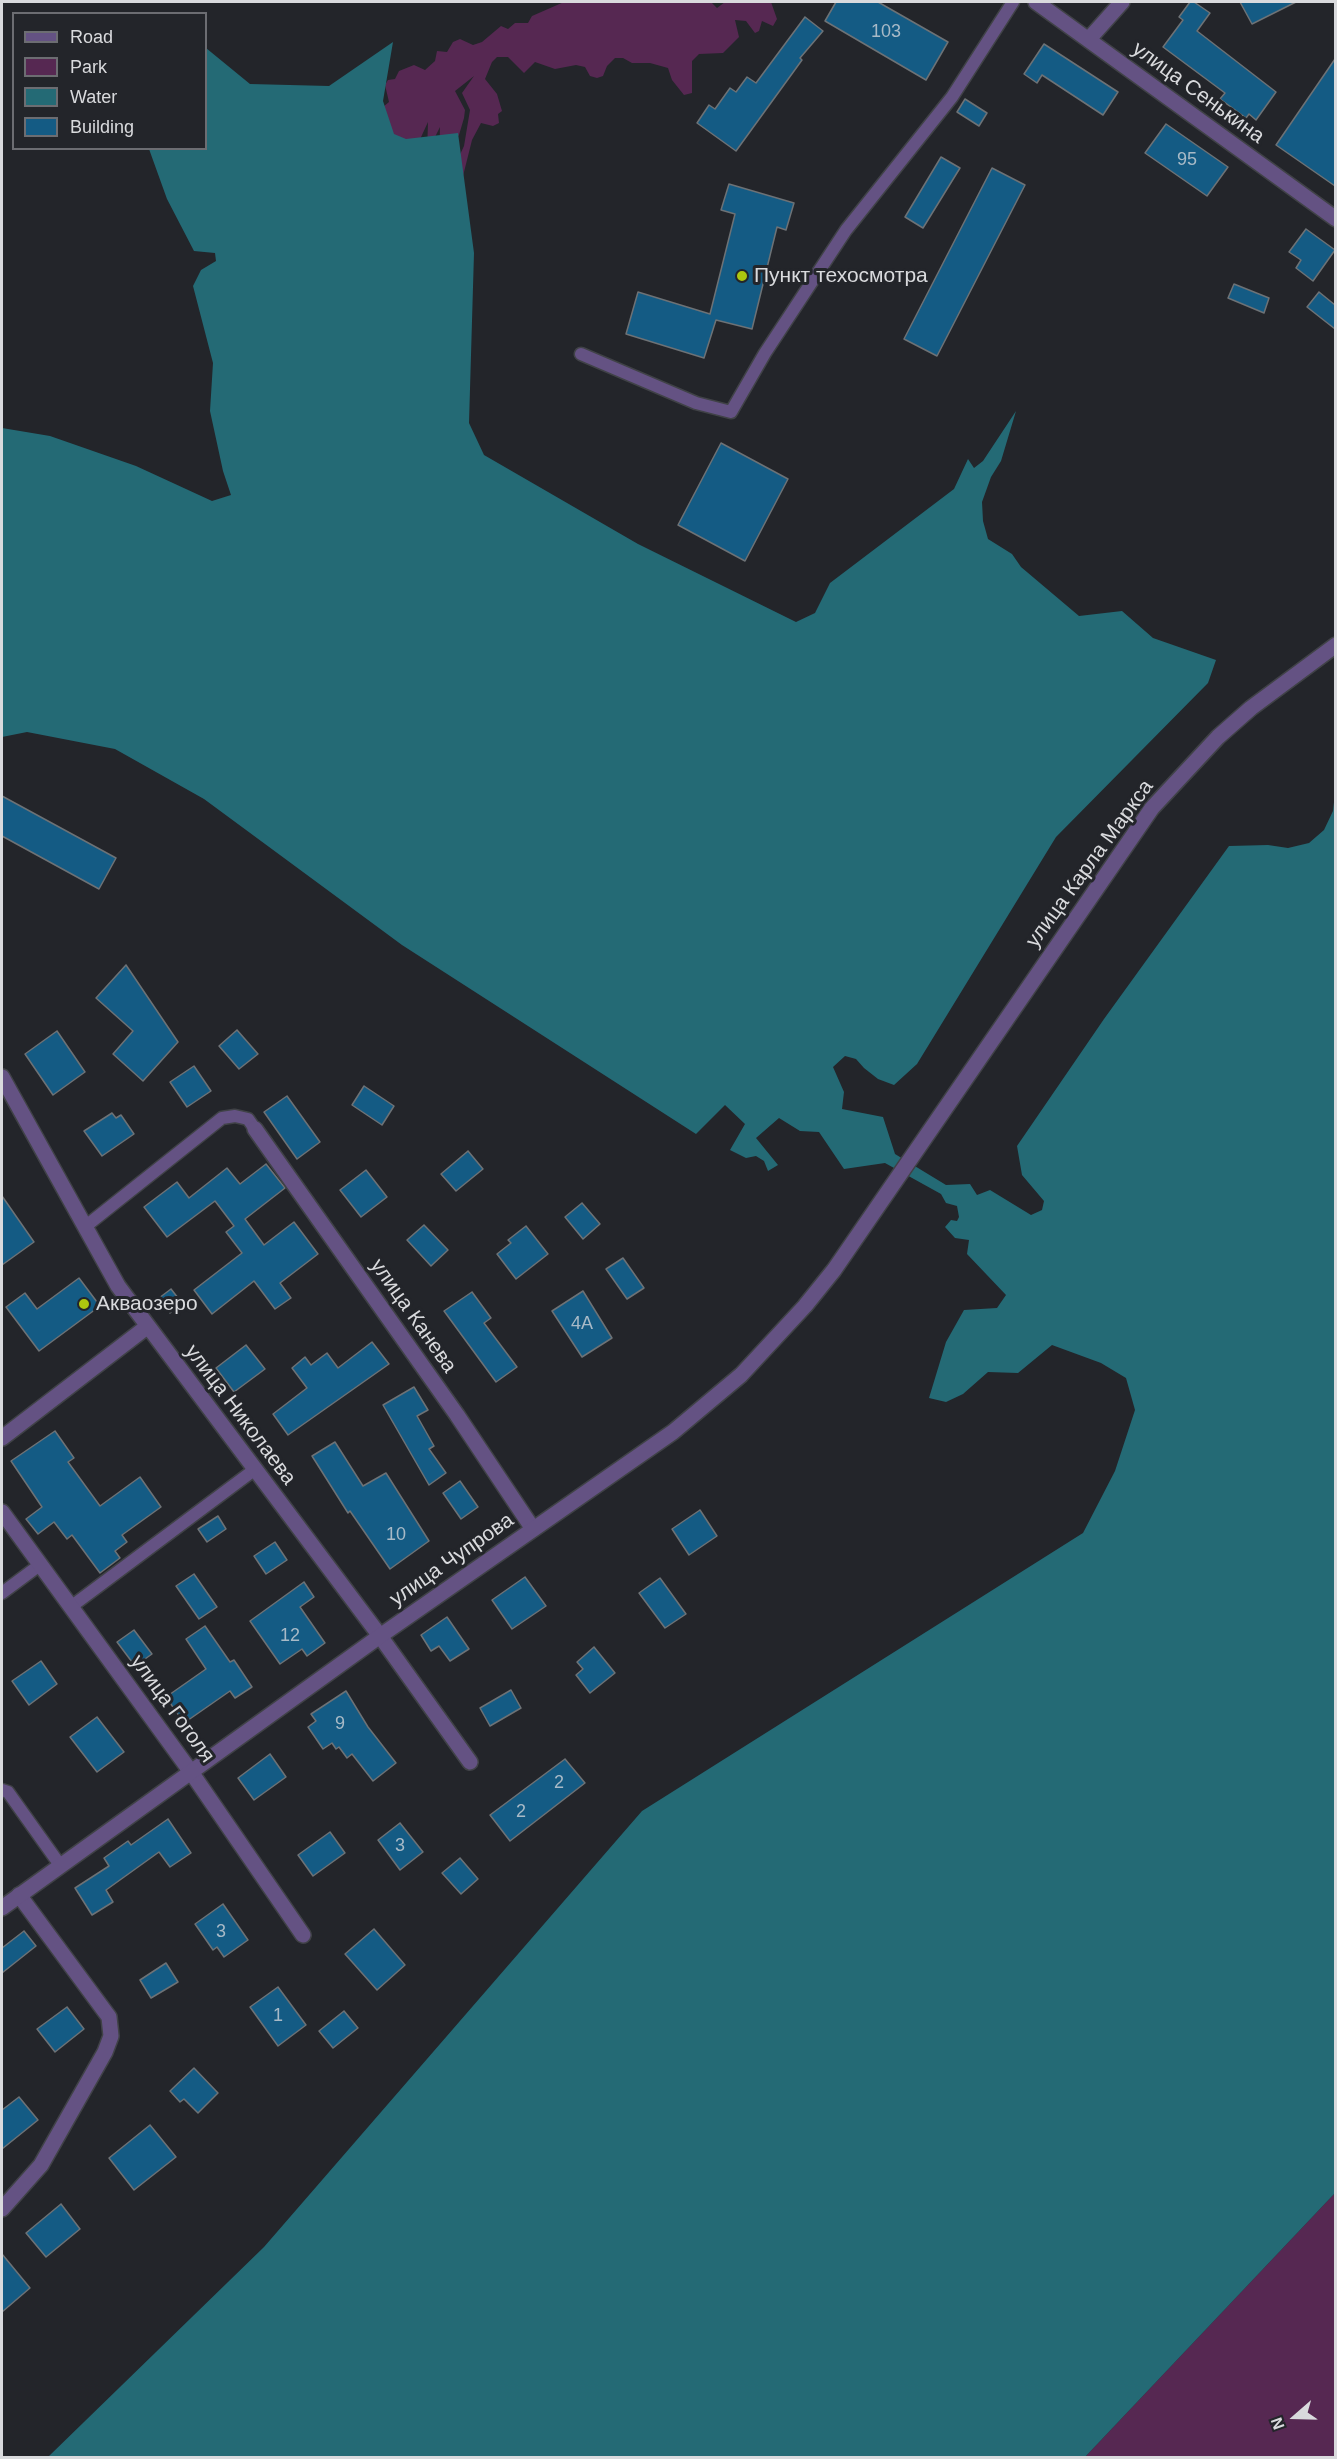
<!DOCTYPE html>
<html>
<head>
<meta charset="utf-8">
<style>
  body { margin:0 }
  #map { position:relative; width:1337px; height:2459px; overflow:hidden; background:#23252a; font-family:Helvetica,sans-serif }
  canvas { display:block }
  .frame { position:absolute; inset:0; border:3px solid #d9dadd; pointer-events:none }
  .legend { position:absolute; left:12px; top:12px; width:195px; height:138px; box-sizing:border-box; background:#23252a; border:2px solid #6c6d72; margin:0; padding:8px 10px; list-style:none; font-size:18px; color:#d9dadd }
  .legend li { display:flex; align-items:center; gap:12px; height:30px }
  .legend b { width:30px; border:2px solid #6c6d72 }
  .north { position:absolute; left:1265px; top:2387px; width:60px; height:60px; -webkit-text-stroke:4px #23252a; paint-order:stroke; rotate:250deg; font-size:16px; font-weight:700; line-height:24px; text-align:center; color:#d9dadd }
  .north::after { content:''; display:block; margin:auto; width:21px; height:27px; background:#d9dadd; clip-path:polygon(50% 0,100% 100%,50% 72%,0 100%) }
</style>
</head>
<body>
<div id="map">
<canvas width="1337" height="2459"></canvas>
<div class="frame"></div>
<ul class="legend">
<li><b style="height:8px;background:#645283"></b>Road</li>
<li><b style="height:16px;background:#562852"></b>Park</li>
<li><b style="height:16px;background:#246a75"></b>Water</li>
<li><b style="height:16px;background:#145b84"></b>Building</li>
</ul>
<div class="north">N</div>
</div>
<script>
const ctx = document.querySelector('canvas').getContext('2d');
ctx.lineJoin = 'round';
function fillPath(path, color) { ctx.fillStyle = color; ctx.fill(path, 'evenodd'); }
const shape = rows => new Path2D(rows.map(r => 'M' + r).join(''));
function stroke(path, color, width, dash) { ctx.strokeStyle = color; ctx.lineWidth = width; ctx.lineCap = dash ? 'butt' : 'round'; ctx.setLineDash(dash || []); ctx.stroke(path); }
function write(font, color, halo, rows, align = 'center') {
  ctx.font = font + ' Helvetica,sans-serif'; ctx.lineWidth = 6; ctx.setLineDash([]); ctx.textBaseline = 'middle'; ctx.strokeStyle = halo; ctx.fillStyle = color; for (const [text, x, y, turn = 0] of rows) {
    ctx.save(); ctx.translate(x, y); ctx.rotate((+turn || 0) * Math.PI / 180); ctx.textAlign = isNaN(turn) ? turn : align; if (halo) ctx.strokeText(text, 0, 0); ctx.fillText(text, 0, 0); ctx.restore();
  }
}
const green = shape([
  [564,2,711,2,717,8,725,2,771,2,777,19,773,26,762,21,759,31,755,33,746,21,735,20,739,37,723,53,699,54,692,61,692,93,684,95,672,80,668,68,650,63,632,63,623,58,615,58,607,66,603,76,597,78,590,76,585,67,576,65,555,69,535,62,524,73,508,57,497,57,492,62,485,79,497,94,502,111,498,114,499,123,493,126,481,123,472,140,462,180,457,161,464,146,470,110,462,93,474,76,455,91,465,110,464,118,459,135,439,160,440,127,427,153,428,122,416,148,399,142,380,124,383,107,389,102,385,85,388,80,395,79,399,71,414,65,425,70,435,61,437,51,447,52,453,42,460,39,473,45,482,42,501,26,508,29,515,23,528,23,532,16],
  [1335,2193,1335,2457,1085,2457]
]);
const water = shape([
  [393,42,383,101,394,134,406,139,458,133,474,253,469,423,484,455,638,544,796,622,815,613,830,583,954,489,968,459,974,468,983,461,1016,411,1001,461,991,477,982,502,983,521,988,539,1012,554,1021,567,1079,616,1122,611,1153,638,1216,660,1208,683,1056,837,917,1064,894,1085,878,1079,864,1068,856,1059,845,1056,833,1067,844,1092,842,1109,883,1117,895,1154,946,1185,970,1184,977,1195,990,1190,1031,1215,1042,1210,1044,1201,1022,1175,1017,1146,1104,1019,1229,846,1268,845,1288,848,1309,843,1324,830,1333,811,1335,793,1335,2193,1085,2457,48,2457,264,2247,642,1811,1083,1533,1115,1471,1135,1410,1126,1378,1101,1363,1052,1345,1018,1373,988,1372,963,1394,946,1402,929,1398,946,1342,964,1310,997,1308,1006,1295,967,1254,969,1240,955,1238,945,1227,951,1220,957,1221,959,1217,957,1206,946,1203,941,1194,885,1163,844,1169,819,1132,800,1131,779,1118,756,1138,778,1165,768,1171,764,1161,756,1156,746,1158,730,1150,745,1124,725,1105,696,1134,402,945,204,799,115,749,27,732,2,737,2,428,50,436,136,466,212,501,231,495,223,471,210,411,213,363,193,286,201,270,216,261,215,253,194,251,167,199,149,149,206,148,206,48,250,84,329,86]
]);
const building = shape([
  [836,2,878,2,948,42,926,80,825,21,836,2],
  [1190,2,1194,2,1210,13,1197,31,1276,92,1256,120,1249,114,1246,118,1220,99,1225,93,1163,47,1183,20,1179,17,1190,2],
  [1240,2,1296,2,1252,24,1240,2],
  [805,17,823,31,800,58,802,60,736,151,697,123,709,105,715,109,730,88,736,92,747,77,756,83,805,17],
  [1044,44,1118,92,1103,115,1042,75,1037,83,1024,74,1044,44],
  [1335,59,1335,186,1276,145,1335,59],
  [965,99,987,113,979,126,957,112,965,99],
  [1166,124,1228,167,1207,196,1145,153,1166,124],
  [941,157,960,168,923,228,905,217,941,157],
  [992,168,1025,185,937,356,904,339,992,168],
  [729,184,794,203,786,230,777,227,752,329,716,320,704,358,626,334,638,292,710,314,735,214,721,210,729,184],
  [1306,229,1335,250,1313,281,1296,268,1301,260,1289,252,1306,229],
  [1234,284,1269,298,1264,313,1228,298,1234,284],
  [1319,292,1335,305,1335,329,1307,307,1319,292],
  [721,443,788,479,745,561,678,525,721,443],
  [2,796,116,858,99,889,2,836,2,796],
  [126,965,178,1042,143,1081,113,1054,133,1031,96,998,126,965],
  [237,1030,258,1054,239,1069,219,1046,237,1030],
  [57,1031,85,1072,53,1095,25,1054,57,1031],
  [194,1066,211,1091,187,1107,170,1082,194,1066],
  [364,1086,394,1106,382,1125,352,1105,364,1086],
  [287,1096,320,1142,297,1159,264,1112,287,1096],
  [112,1113,116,1118,121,1115,134,1134,102,1156,84,1131,112,1113],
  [468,1151,483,1169,456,1191,441,1174,468,1151],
  [266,1164,285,1188,245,1219,264,1245,294,1222,318,1254,280,1283,291,1298,275,1309,254,1281,212,1314,194,1290,242,1253,226,1232,234,1226,215,1201,167,1237,144,1207,177,1182,189,1198,227,1168,240,1184,266,1164],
  [366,1170,387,1197,361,1217,340,1190,366,1170],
  [2,1196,34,1242,2,1265,2,1196],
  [582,1203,600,1224,583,1239,565,1217,582,1203],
  [424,1225,448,1250,431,1266,407,1240,424,1225],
  [526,1226,548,1254,516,1279,497,1254,511,1243,508,1240,526,1226],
  [623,1258,644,1288,627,1299,606,1269,623,1258],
  [79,1278,100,1306,39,1351,6,1307,25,1293,37,1309,79,1278],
  [171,1289,182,1303,170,1313,159,1298,171,1289],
  [583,1291,612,1338,582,1357,552,1311,583,1291],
  [472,1292,491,1318,484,1323,517,1367,496,1382,444,1311,472,1292],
  [372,1342,389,1364,288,1435,273,1414,307,1388,292,1368,305,1357,311,1365,327,1353,338,1368,372,1342],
  [246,1345,265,1369,234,1392,216,1368,246,1345],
  [414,1387,428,1410,417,1416,434,1446,429,1449,446,1473,429,1485,383,1405,414,1387],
  [55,1431,74,1458,68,1462,100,1506,140,1477,161,1507,122,1535,127,1542,115,1551,120,1558,100,1573,72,1535,67,1539,54,1522,38,1534,26,1519,42,1507,11,1461,55,1431],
  [335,1442,363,1486,386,1473,429,1541,390,1569,350,1511,348,1513,312,1456,335,1442],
  [460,1481,478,1507,461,1519,443,1493,460,1481],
  [700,1510,717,1536,689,1555,672,1529,700,1510],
  [218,1516,226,1529,207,1542,198,1529,218,1516],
  [275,1542,287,1560,266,1574,254,1556,275,1542],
  [194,1574,217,1607,199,1619,176,1586,194,1574],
  [525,1577,546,1606,512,1629,492,1600,525,1577],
  [660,1578,686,1614,665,1628,639,1593,660,1578],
  [304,1582,314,1597,300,1607,325,1643,307,1656,302,1649,280,1664,250,1621,304,1582],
  [447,1617,469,1649,450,1661,439,1646,431,1651,421,1635,447,1617],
  [205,1626,230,1662,234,1660,252,1687,235,1698,230,1691,184,1723,166,1697,206,1669,186,1639,205,1626],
  [134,1630,152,1654,135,1666,117,1642,134,1630],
  [594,1647,615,1673,590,1693,576,1675,583,1669,577,1662,594,1647],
  [41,1661,57,1684,29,1705,12,1681,41,1661],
  [511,1690,521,1708,490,1726,480,1708,511,1690],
  [346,1691,368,1727,396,1763,373,1781,352,1754,347,1758,339,1747,336,1749,332,1743,323,1749,308,1727,316,1721,311,1714,346,1691],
  [97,1717,124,1752,97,1772,70,1737,97,1717],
  [270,1754,286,1777,254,1800,238,1778,270,1754],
  [565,1759,585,1783,510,1841,490,1815,565,1759],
  [168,1819,191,1853,170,1867,159,1852,106,1890,113,1902,92,1915,75,1888,109,1866,104,1858,128,1841,131,1845,168,1819],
  [400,1823,423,1852,400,1870,378,1840,400,1823],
  [330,1832,345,1853,313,1876,298,1855,330,1832],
  [460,1858,478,1879,461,1894,442,1873,460,1858],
  [223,1904,248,1940,224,1957,217,1947,213,1950,195,1924,223,1904],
  [374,1929,405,1965,377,1990,345,1954,374,1929],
  [24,1931,36,1946,2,1973,2,1948,24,1931],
  [166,1963,178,1982,151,1998,140,1980,166,1963],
  [278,1987,306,2025,278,2046,250,2007,278,1987],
  [67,2007,84,2029,55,2052,37,2029,67,2007],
  [344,2011,358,2028,333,2048,319,2031,344,2011],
  [194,2068,218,2093,198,2113,184,2099,180,2102,170,2091,194,2068],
  [19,2097,38,2120,2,2149,2,2110,19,2097],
  [150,2125,176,2157,134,2190,109,2158,150,2125],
  [61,2204,80,2229,46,2257,26,2233,61,2204],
  [2,2254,30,2288,2,2312,2,2254]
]);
const service = shape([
  [581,354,696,403,731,412,765,353,846,230,952,97,1013,2],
  [86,1226,222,1118,235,1116,248,1119,255,1129],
  [2,1593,41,1564],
  [72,1606,254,1470],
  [2,1790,8,1792,60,1865]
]);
const minor = shape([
  [1036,2,1336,219],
  [1089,39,1122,2],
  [2,1077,118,1286,380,1636,470,1762],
  [255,1129,457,1415,533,1529],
  [2,1438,148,1326],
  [2,1512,191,1772,303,1935],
  [2,2209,41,2165,105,2052,111,2036,109,2017,19,1895]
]);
const tertiary = shape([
  [2,1908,380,1636,673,1432,741,1375,805,1306,834,1270,1152,808,1218,737,1251,708,1336,645]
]);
const markers = [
  [742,276,6,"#adc60f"],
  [84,1304,6,"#adc60f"]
];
const numberNames = [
  ["103",886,32],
  ["95",1187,160],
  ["4А",582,1324],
  ["10",396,1535],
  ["12",290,1636],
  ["9",340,1724],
  ["2",559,1783],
  ["2",521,1812],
  ["3",400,1846],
  ["3",221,1932],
  ["1",278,2016]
];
const streetNames = [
  ["улица Сенькина",1198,93,36],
  ["улица Карла Маркса",1090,864,-54],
  ["улица Канева",413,1316,55],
  ["улица Николаева",240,1415,53],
  ["улица Чупрова",452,1560,-35],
  ["улица Гоголя",172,1709,54]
];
const poiNames = [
  ["Пункт техосмотра",754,276],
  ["Акваозеро",96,1304]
];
fillPath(green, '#562852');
fillPath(water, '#246a75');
fillPath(building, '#145b84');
stroke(building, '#6d7276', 1.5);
stroke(service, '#404247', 15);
stroke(minor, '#404247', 18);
stroke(tertiary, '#404247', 18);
stroke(service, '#645283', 12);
stroke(minor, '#645283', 15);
stroke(tertiary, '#645283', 15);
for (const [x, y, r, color] of markers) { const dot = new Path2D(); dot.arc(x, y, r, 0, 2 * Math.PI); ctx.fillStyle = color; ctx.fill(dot); stroke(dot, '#23252a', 2); }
write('18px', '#a8bac7', null, numberNames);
write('21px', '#d9dadd', '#23252a', streetNames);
write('21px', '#d9dadd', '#23252a', poiNames, 'left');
</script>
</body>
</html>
